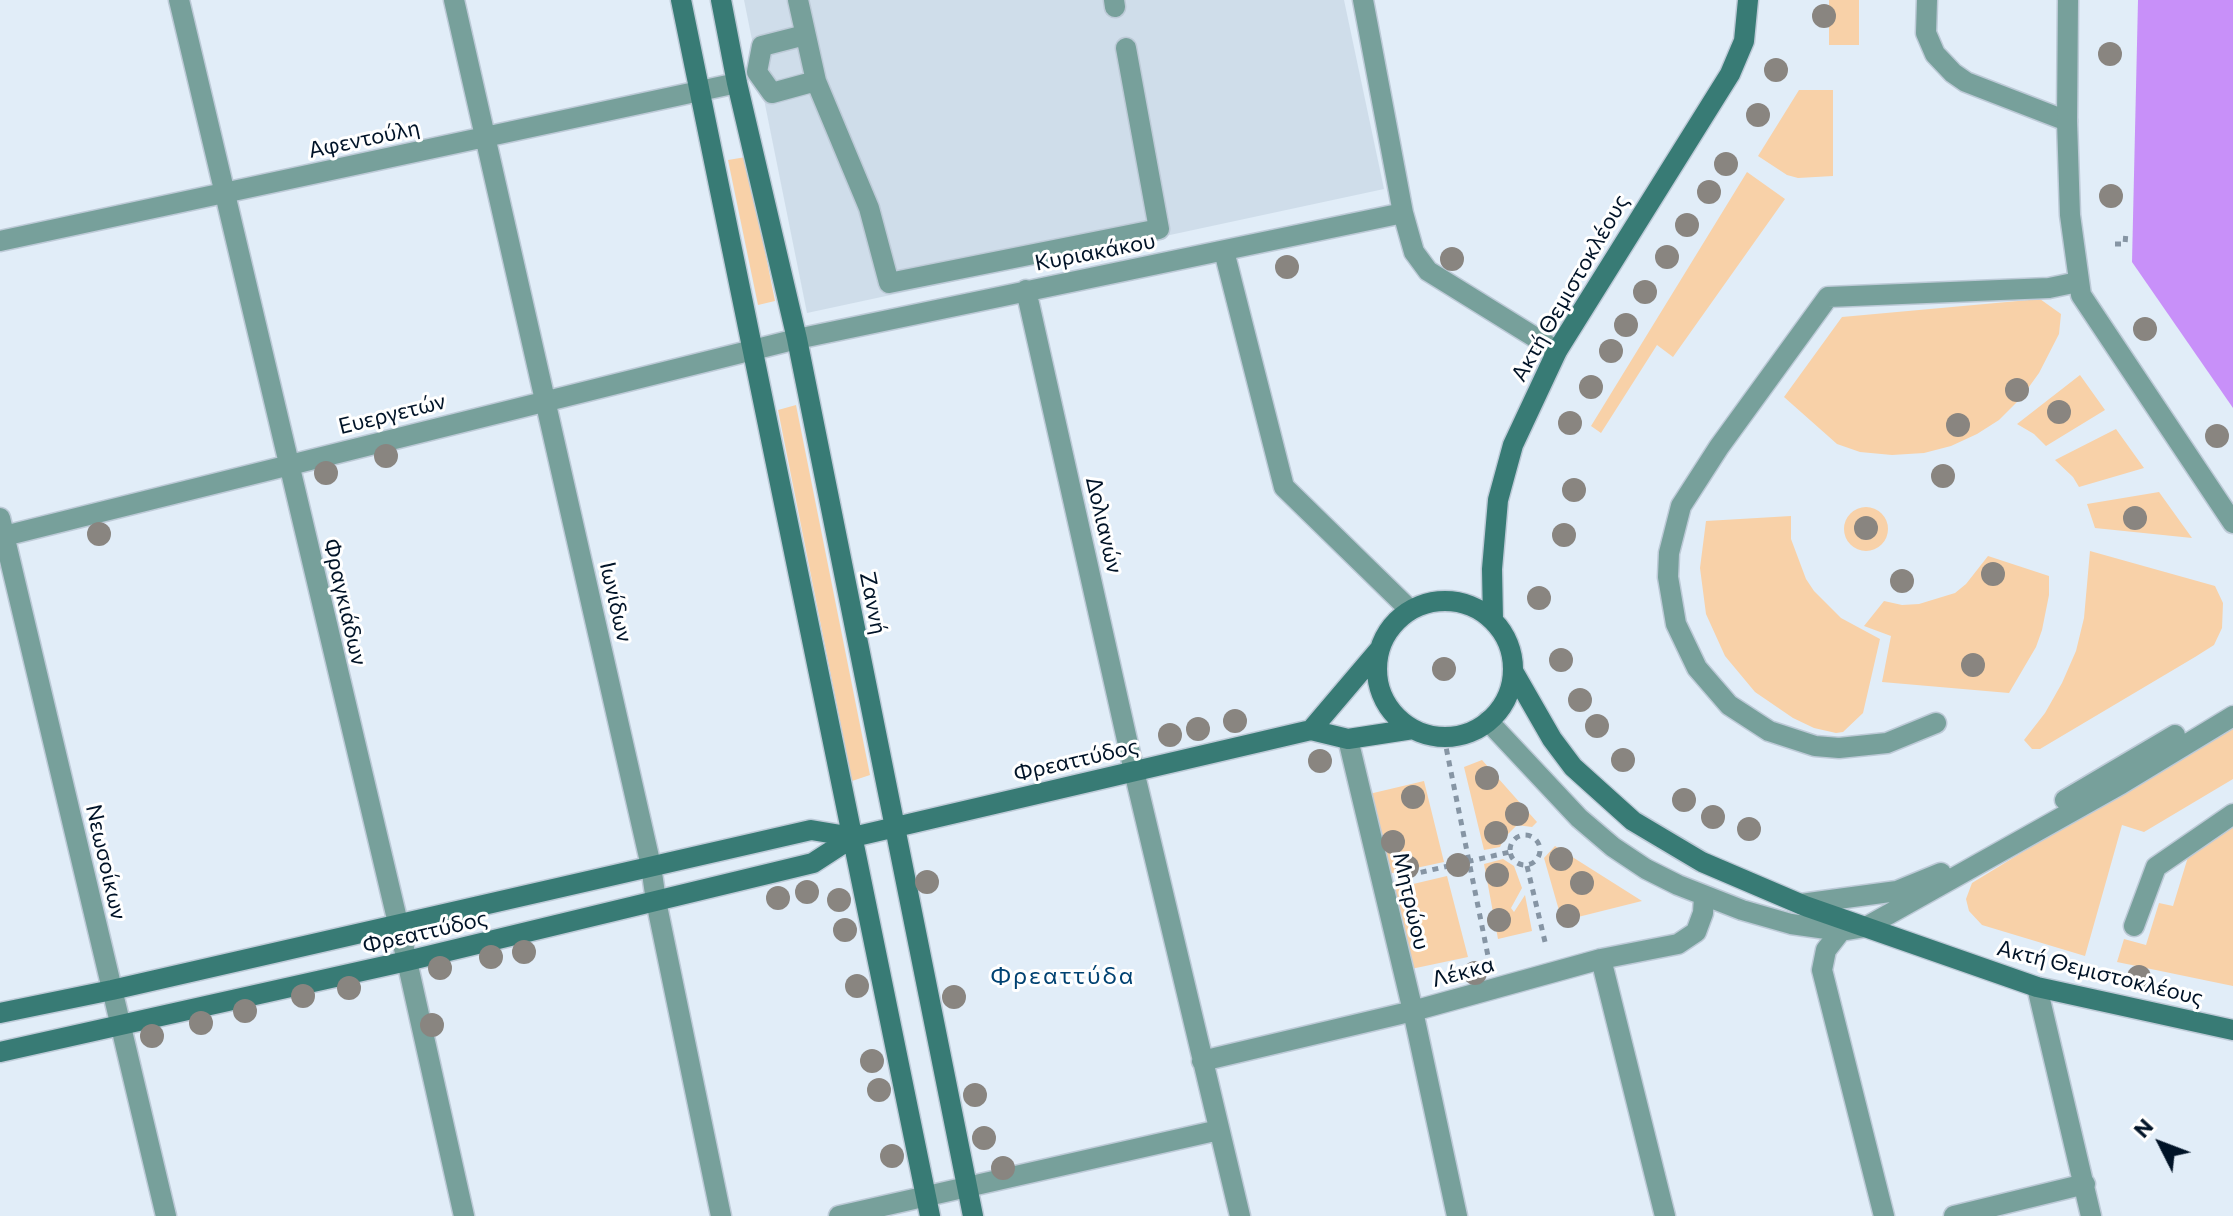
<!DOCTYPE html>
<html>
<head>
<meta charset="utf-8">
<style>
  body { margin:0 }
  #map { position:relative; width:2233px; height:1216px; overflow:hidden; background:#e1edf8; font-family:Commissioner,sans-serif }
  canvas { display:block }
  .north { position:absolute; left:2121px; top:1104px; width:80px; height:80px; -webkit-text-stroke:6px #fff; paint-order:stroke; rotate:312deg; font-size:22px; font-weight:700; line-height:32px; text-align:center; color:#001327 }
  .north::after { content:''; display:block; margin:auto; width:28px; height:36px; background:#001327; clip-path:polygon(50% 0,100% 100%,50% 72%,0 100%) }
</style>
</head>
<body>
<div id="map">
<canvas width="2233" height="1216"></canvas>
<div class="north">N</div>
</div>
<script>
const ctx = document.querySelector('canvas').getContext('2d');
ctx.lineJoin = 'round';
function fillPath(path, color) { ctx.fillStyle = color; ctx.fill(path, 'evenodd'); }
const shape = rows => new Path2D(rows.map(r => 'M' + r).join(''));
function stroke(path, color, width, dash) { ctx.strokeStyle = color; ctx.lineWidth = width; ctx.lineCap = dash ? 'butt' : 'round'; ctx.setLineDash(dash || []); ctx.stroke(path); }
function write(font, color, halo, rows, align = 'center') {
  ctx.font = font + ' Commissioner,sans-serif'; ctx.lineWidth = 6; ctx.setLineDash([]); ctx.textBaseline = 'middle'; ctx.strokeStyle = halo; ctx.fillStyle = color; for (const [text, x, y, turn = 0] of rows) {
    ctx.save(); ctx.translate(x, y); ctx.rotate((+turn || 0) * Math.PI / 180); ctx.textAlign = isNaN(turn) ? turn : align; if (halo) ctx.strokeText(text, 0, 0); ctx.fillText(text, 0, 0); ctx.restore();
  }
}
const built = shape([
  [744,0,1344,0,1384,189,807,313]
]);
const green = shape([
  [1829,0,1859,0,1859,45,1829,45],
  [1799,90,1833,90,1833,176,1798,178,1787,175,1758,156],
  [746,157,775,301,758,305,728,160],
  [1747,172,1785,199,1673,357,1657,345,1601,433,1591,426],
  [2040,299,2061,314,2059,334,2039,373,2021,398,1999,420,1977,434,1951,446,1924,453,1892,455,1860,452,1837,444,1784,397,1842,317],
  [2080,375,2105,410,2046,446,2034,434,2017,424],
  [796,405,870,775,852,781,778,410],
  [2116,429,2144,468,2079,487,2073,477,2055,460],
  [2159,492,2192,538,2095,528,2087,504],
  '1844 529a22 22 0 1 1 44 0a22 22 0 1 1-44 0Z',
  [1791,516,1791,539,1806,579,1814,591,1841,618,1880,639,1863,713,1843,732,1836,733,1814,728,1793,718,1755,692,1725,656,1706,614,1700,568,1706,521],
  [2090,551,2215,586,2223,603,2222,628,2214,645,2195,657,2040,749,2032,749,2024,740,2045,713,2062,683,2076,651,2084,618],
  [1988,556,2049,576,2049,595,2042,630,2036,647,2009,693,1882,682,1891,636,1864,626,1884,601,1902,605,1919,604,1955,593,1966,584],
  [2233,723,2233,779,2144,832,2122,825,2085,956,1982,925,1969,911,1966,899,1972,883],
  [1482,760,1537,822,1532,827,1517,825,1504,838,1500,847,1484,850,1464,767],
  [1424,781,1444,862,1388,874,1369,794],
  [2233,822,2233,986,2117,962,2124,939,2146,945,2159,903,2173,906,2188,857],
  [1555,846,1642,901,1562,921,1544,858],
  [1503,859,1514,866,1522,888,1511,908,1514,912,1525,895,1532,931,1498,939,1484,864],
  [1447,876,1468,957,1411,969,1392,889]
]);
const water = shape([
  [2138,0,2233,0,2233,408,2132,262]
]);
const path = shape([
  [2115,244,2125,244,2126,232],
  [1444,737,1489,961],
  '1510 850a15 15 0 1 1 30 0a15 15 0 1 1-30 0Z',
  [1527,866,1546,946],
  [1409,875,1510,852]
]);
const lane = shape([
  [798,0,816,81,869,208,889,283,1159,229,1126,48],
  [1114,0,1115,7],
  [1927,0,1926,33,1935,54,1953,73,1966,82,2067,121],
  [805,35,762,46,757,72,772,93,816,81],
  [2134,926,2156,867,2233,814]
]);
const street = shape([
  [179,0,407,961,464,1216],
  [454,0,651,866,656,901,721,1216],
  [1363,0,1403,213,1414,252,1428,271,1557,351],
  [2068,0,2067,121,2070,215,2081,295,2233,523],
  [0,241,737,83],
  [1224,251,1284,487,1410,610],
  [1026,290,1134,771,1240,1216],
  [0,518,166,1216],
  [0,537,797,339,1403,213],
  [1488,721,1579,818,1613,847,1646,869,1678,885,1742,910,1791,924,1841,931,1866,927,2121,784,2233,716],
  [1936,723,1887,743,1839,748,1815,746,1769,731,1729,705,1697,668,1676,624,1668,577,1669,553,1681,506,1719,447,1828,297,2049,288,2078,282],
  [1348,739,1413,1011,1457,1216],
  [2065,800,2175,735],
  [1801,904,1897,891,1941,873],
  [1847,923,1826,950,1822,970,1884,1216],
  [1601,959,1665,1216],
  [2037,987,2091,1216],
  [1202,1061,1413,1011,1601,959,1678,944,1696,932,1703,913,1704,896],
  [839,1216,1219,1130],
  [1954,1216,2085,1184]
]);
const secondary = shape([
  [681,0,930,1216],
  [721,0,737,83,797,339,973,1216],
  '1377 669a68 68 0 1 1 136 0a68 68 0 1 1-136 0Z',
  [1493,620,1492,569,1498,500,1513,445,1557,351,1730,74,1744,41,1748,0],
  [1513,671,1552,739,1573,767,1633,821,1702,862,1805,906,2037,987,2233,1030],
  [1311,730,1379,650],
  [0,1013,112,990,811,830,853,837],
  [0,1052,407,961,813,863,853,837,1311,730,1348,739,1413,729]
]);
const trees = [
  [1824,16],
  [2110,54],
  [1776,70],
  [1758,115],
  [1726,164],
  [1709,192],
  [2111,196],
  [1687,225],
  [1667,257],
  [1452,259],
  [1287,267],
  [1645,292],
  [1626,325],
  [2145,329],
  [1611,351],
  [1591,387],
  [2017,390],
  [2059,412],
  [1570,423],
  [1958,425],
  [2217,436],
  [386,456],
  [326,473],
  [1943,476],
  [1574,490],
  [2135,518],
  [1866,528],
  [99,534],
  [1564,535],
  [1993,574],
  [1902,581],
  [1539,598],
  [1561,660],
  [1973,665],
  [1444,669],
  [1580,700],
  [1235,721],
  [1597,726],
  [1198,729],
  [1170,735],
  [1623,760],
  [1320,761],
  [1487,778],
  [1413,797],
  [1684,800],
  [1517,814],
  [1713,817],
  [1749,829],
  [1496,833],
  [1393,842],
  [1561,859],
  [1458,865],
  [1407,867],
  [1497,875],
  [927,882],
  [1582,883],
  [807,892],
  [778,898],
  [839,900],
  [1568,916],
  [1499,920],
  [845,930],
  [524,952],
  [491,957],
  [440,968],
  [1475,973],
  [2139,977],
  [857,986],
  [349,988],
  [303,996],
  [954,997],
  [245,1011],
  [201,1023],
  [432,1025],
  [152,1036],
  [872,1061],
  [879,1090],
  [975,1095],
  [984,1138],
  [892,1156],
  [1003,1168]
];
const streetNames = [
  ["Αφεντούλη",364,139,-12],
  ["Κυριακάκου",1095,252,-11],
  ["Ακτή Θεμιστοκλέους",1570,288,-60],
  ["Ευεργετών",392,414,-14],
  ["Δολιανών",1104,525,77],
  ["Φραγκιάδων",345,602,77],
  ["Ιωνίδων",616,602,77],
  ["Ζαννή",873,603,79],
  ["Φρεαττύδος",1076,760,-13],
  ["Νεωσοίκων",106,862,77],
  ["Μητρώου",1411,901,77],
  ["Φρεαττύδος",425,932,-13],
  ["Λέκκα",1463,972,-15],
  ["Ακτή Θεμιστοκλέους",2100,973,14]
];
const neighbourhoodNames = [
  ["Φρεαττύδα",1063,976]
];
fillPath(built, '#cfddea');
fillPath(green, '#f8d1a8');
fillPath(water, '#c890f9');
stroke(lane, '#bdcad7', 23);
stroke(street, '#bdcad7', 23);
stroke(secondary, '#bdcad7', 23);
stroke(path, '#8695a4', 5, [6, 6]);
stroke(lane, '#77a09b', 20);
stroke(street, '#77a09b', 20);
stroke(secondary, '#387b75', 20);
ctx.fillStyle = '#898580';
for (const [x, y] of trees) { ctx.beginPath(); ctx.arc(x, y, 12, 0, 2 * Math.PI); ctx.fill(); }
write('22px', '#001327', '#fff', streetNames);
ctx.letterSpacing = '2px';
write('24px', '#004272', '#fff', neighbourhoodNames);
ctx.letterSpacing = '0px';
</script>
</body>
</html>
